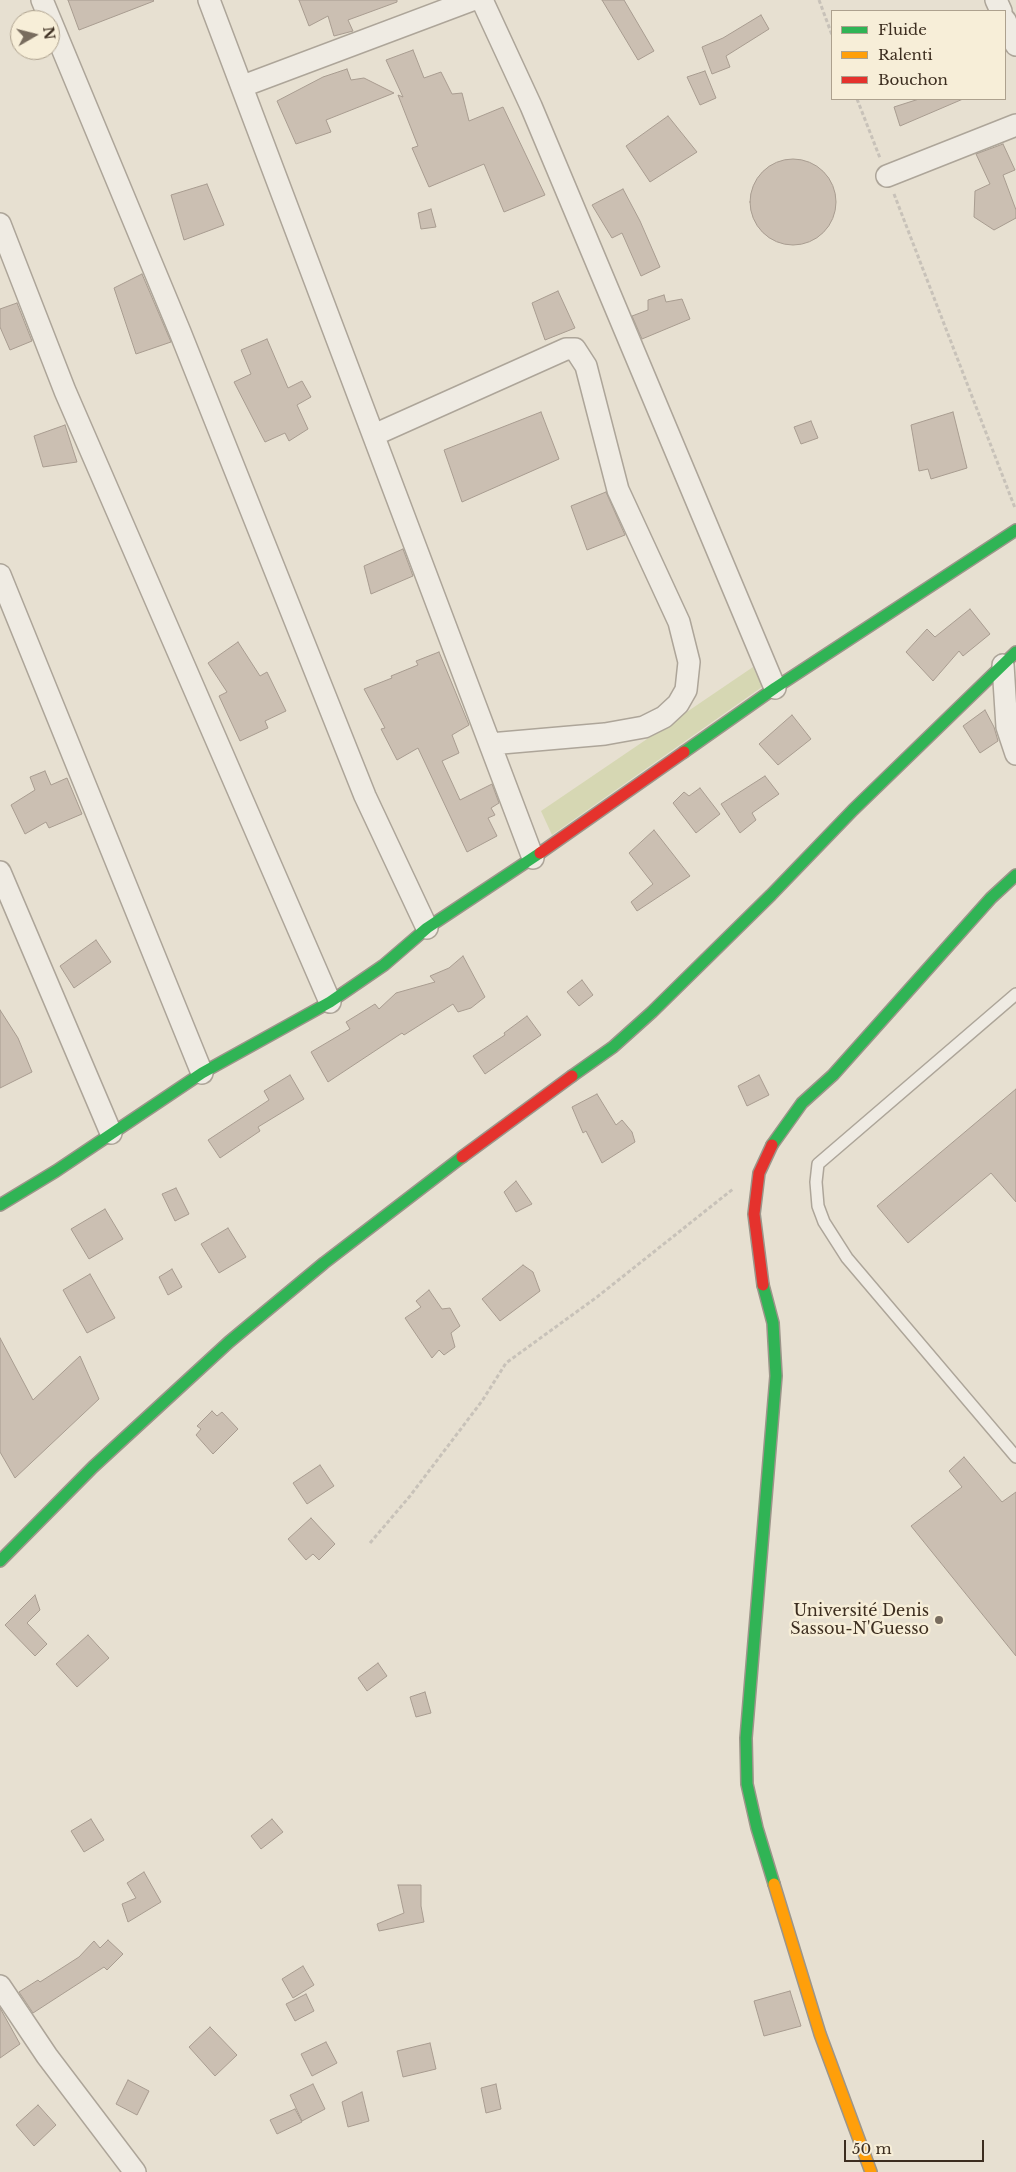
<!DOCTYPE html>
<html>
<head>
<meta charset="utf-8">
<style>
  body { margin:0 }
  #map { position:relative; width:1016px; height:2172px; overflow:hidden; background:#e7e0d1; font-family:"Libre Baskerville",serif }
  canvas { display:block }
  .legend { position:absolute; left:831px; top:10px; width:175px; height:90px; box-sizing:border-box; background:#f7eed8; border:1px solid #ada18e; margin:0; padding:6px 9px; list-style:none; font-size:15px; color:#3d2e20 }
  .legend li { display:flex; align-items:center; gap:10px; height:25px }
  .legend b { width:25px; border:1px solid #ada18e }
  .north { position:absolute; left:10px; top:10px; width:50px; height:50px; box-sizing:border-box; background:#f7eed8; border:1px solid #ada18e; border-radius:50%; rotate:82deg; font-size:14px; font-weight:700; line-height:20px; text-align:center; color:#3d2e20 }
  .north::after { content:''; display:block; margin:auto; width:18px; height:22px; background:#786c5e; clip-path:polygon(50% 0,100% 100%,50% 72%,0 100%) }
  .scale { position:absolute; left:844px; top:2140px; width:140px; height:22px; box-sizing:border-box; border:2px solid #3d2e20; border-top:0; padding-left:6px; font-size:15px; line-height:18px; white-space:nowrap; color:#3d2e20; -webkit-text-stroke:4px #f7eed8; paint-order:stroke }
</style>
</head>
<body>
<div id="map">
<canvas width="1016" height="2172"></canvas>
<ul class="legend">
<li><b style="height:6px;background:#30b455"></b>Fluide</li>
<li><b style="height:6px;background:#ff9f0a"></b>Ralenti</li>
<li><b style="height:6px;background:#e5322d"></b>Bouchon</li>
</ul>
<div class="north">N</div>
<div class="scale">50 m</div>
</div>
<script>
const ctx = document.querySelector('canvas').getContext('2d');
ctx.lineJoin = 'round';
function fillPath(path, color) { ctx.fillStyle = color; ctx.fill(path, 'evenodd'); }
const shape = rows => new Path2D(rows.map(r => 'M' + r).join(''));
function stroke(path, color, width, dash) { ctx.strokeStyle = color; ctx.lineWidth = width; ctx.lineCap = dash ? 'butt' : 'round'; ctx.setLineDash(dash || []); ctx.stroke(path); }
function write(font, color, halo, rows, align = 'center') {
  ctx.font = font + ' "Libre Baskerville",serif'; ctx.lineWidth = 5; ctx.setLineDash([]); ctx.textBaseline = 'middle'; ctx.strokeStyle = halo; ctx.fillStyle = color; for (const [text, x, y, turn = 0] of rows) {
    ctx.save(); ctx.translate(x, y); ctx.rotate((+turn || 0) * Math.PI / 180); ctx.textAlign = isNaN(turn) ? turn : align; if (halo) ctx.strokeText(text, 0, 0); ctx.fillText(text, 0, 0); ctx.restore();
  }
}
const green = shape([
  [753,667,762,687,552,835,541,811]
]);
const building = shape([
  [68,0,153,0,154,1,79,30,68,0],
  [299,0,397,0,397,2,348,20,353,31,334,36,328,16,309,26,299,0],
  [602,0,624,0,654,51,638,60,602,0],
  [761,15,769,29,726,56,730,67,712,74,702,47,723,38,761,15],
  [413,50,424,78,441,72,452,94,462,93,469,121,503,107,545,195,504,212,484,164,429,187,412,148,418,146,398,95,403,97,386,60,413,50],
  [347,69,351,80,364,78,394,93,326,120,331,132,296,144,277,101,323,77,347,69],
  [705,71,716,98,700,105,687,77,705,71],
  [919,99,963,99,900,126,894,107,919,99],
  [668,116,697,152,650,182,626,146,668,116],
  [1003,144,1015,170,1003,175,1016,210,1016,218,994,230,974,217,975,191,990,184,976,154,1003,144],
  '750 202a43 43 0 1 1 86 0a43 43 0 1 1-86 0Z',
  [207,184,224,225,184,240,171,195,207,184],
  [623,189,640,221,660,267,641,276,622,233,612,238,592,205,623,189],
  [431,209,436,227,421,229,418,213,431,209],
  [142,274,171,342,136,354,114,288,142,274],
  [558,291,575,328,545,340,532,303,558,291],
  [664,295,666,302,682,299,690,319,642,339,632,316,648,310,648,300,664,295],
  [17,303,32,341,10,350,0,327,0,309,17,303],
  [267,339,288,388,302,381,311,397,297,405,308,429,289,441,285,433,265,442,234,382,251,374,241,350,267,339],
  [541,412,559,459,462,502,444,450,541,412],
  [953,412,967,468,931,479,928,469,919,471,911,425,953,412],
  [811,421,818,438,801,444,794,427,811,421],
  [65,425,77,462,43,467,34,436,65,425],
  [606,492,625,535,587,550,571,506,606,492],
  [403,549,413,576,371,594,364,566,403,549],
  [970,609,990,634,963,656,959,651,933,681,906,652,927,629,935,637,970,609],
  [238,642,260,676,267,672,286,711,265,721,268,728,240,741,219,696,227,692,208,663,238,642],
  [439,652,469,725,452,735,459,753,442,761,460,800,492,784,499,803,491,808,495,815,488,818,497,836,467,852,418,748,397,760,381,729,385,728,364,689,392,678,391,676,418,665,416,661,439,652],
  [985,710,994,727,998,741,980,753,963,726,985,710],
  [792,715,811,739,778,765,759,744,792,715],
  [45,771,51,785,67,778,82,814,49,828,46,822,25,834,11,805,35,790,30,777,45,771],
  [765,776,779,794,752,813,756,820,740,833,721,804,765,776],
  [700,788,720,814,696,833,673,803,684,792,689,796,700,788],
  [654,830,690,876,637,911,631,902,653,884,629,853,654,830],
  [96,940,111,962,74,988,60,966,96,940],
  [463,956,485,997,471,1008,458,1012,453,1004,404,1035,402,1033,328,1082,311,1052,350,1029,346,1022,375,1004,379,1009,396,993,435,982,430,976,449,968,463,956],
  [582,980,593,995,579,1006,567,992,582,980],
  [0,1010,18,1038,32,1072,0,1088,0,1010],
  [527,1016,541,1035,485,1074,473,1056,505,1035,504,1033,527,1016],
  [290,1075,304,1099,258,1127,260,1131,220,1158,208,1140,269,1100,264,1091,290,1075],
  [759,1075,769,1095,747,1106,738,1086,759,1075],
  [1016,1089,1016,1202,991,1173,908,1243,877,1206,1016,1089],
  [597,1094,616,1125,622,1120,632,1132,635,1142,602,1163,586,1131,583,1133,572,1107,597,1094],
  [516,1181,532,1204,516,1212,504,1192,516,1181],
  [176,1188,189,1214,175,1221,162,1194,176,1188],
  [105,1209,123,1239,89,1259,71,1229,105,1209],
  [228,1228,246,1257,219,1273,201,1244,228,1228],
  [523,1265,533,1272,540,1291,500,1321,482,1299,523,1265],
  [172,1269,182,1287,168,1295,159,1277,172,1269],
  [90,1274,115,1318,87,1333,63,1290,90,1274],
  [429,1290,442,1309,450,1308,460,1326,451,1333,455,1347,444,1355,439,1350,432,1358,405,1318,421,1307,416,1301,429,1290],
  [0,1338,33,1400,80,1356,99,1399,15,1478,0,1452,0,1338],
  [212,1411,217,1416,222,1412,238,1429,213,1454,196,1435,201,1429,197,1426,212,1411],
  [964,1457,1002,1502,1016,1492,1016,1656,911,1526,962,1487,949,1471,964,1457],
  [320,1465,334,1486,307,1504,293,1483,320,1465],
  [311,1518,335,1544,319,1560,313,1554,306,1560,288,1539,311,1518],
  [35,1595,40,1610,27,1623,47,1644,35,1656,5,1625,35,1595],
  [88,1635,109,1658,77,1687,56,1664,88,1635],
  [378,1663,387,1676,367,1691,358,1678,378,1663],
  [425,1692,431,1713,416,1717,410,1697,425,1692],
  [91,1819,104,1840,84,1852,71,1831,91,1819],
  [272,1819,283,1832,261,1849,251,1836,272,1819],
  [144,1872,161,1902,128,1922,122,1904,136,1898,127,1883,144,1872],
  [398,1885,421,1885,421,1906,424,1922,379,1931,377,1924,404,1913,398,1885],
  [108,1940,123,1954,107,1970,104,1967,33,2013,19,1992,38,1980,40,1982,79,1957,94,1941,100,1948,108,1940],
  [303,1966,314,1985,293,1998,282,1979,303,1966],
  [790,1991,801,2026,764,2036,754,2001,790,1991],
  [306,1994,314,2011,295,2021,286,2004,306,1994],
  [0,2008,20,2044,0,2058,0,2008],
  [210,2027,237,2055,215,2076,189,2047,210,2027],
  [326,2042,337,2063,312,2076,301,2054,326,2042],
  [430,2043,436,2069,403,2077,397,2051,430,2043],
  [128,2080,149,2091,137,2115,116,2104,128,2080],
  [313,2084,325,2109,302,2121,290,2095,313,2084],
  [496,2084,501,2109,486,2113,481,2088,496,2084],
  [362,2092,369,2121,348,2127,342,2102,362,2092],
  [38,2105,56,2125,34,2146,16,2125,38,2105],
  [295,2109,302,2122,277,2134,270,2120,295,2109]
]);
const path = shape([
  [819,0,832,35],
  [857,99,880,158],
  [894,194,1015,508],
  [370,1543,410,1496,482,1401,506,1363,597,1297,733,1189]
]);
const lane = shape([
  [1016,994,818,1164,816,1182,818,1206,824,1222,847,1258,1016,1457]
]);
const street = shape([
  [42,0,180,332,365,796,427,928],
  [209,0,533,858],
  [482,0,531,106,775,688],
  [996,0,1001,11],
  [1005,20,1016,45],
  [243,86,472,0],
  [887,176,1016,125],
  [0,224,65,391,330,1002],
  [374,435,566,349,575,349,586,366,618,490,679,622,689,662,686,690,678,704,664,717,644,727,605,734,490,744],
  [0,575,202,1073],
  [1003,665,1007,727,1016,754],
  [0,872,111,1133],
  [0,1986,47,2056,135,2172]
]);
const fast = shape([
  [684,752,775,688,1016,530],
  [572,1076,613,1047,652,1012,771,895,853,810,1016,652],
  [772,1145,802,1103,833,1075,991,898,1016,875],
  [0,1205,56,1171,202,1073,330,1002,384,965,427,928,540,853],
  [763,1285,773,1323,776,1376,746,1738,747,1784,757,1828,774,1884],
  [0,1561,93,1467,229,1342,324,1263,462,1157]
]);
const slow = shape([
  [774,1884,820,2034,871,2172]
]);
const jam = shape([
  [540,853,684,752],
  [462,1157,572,1076],
  [763,1285,754,1214,759,1173,772,1145]
]);
const markers = [
  [939,1620,5,"#786c5e"]
];
const poiNames = [
  ["Université Denis",929,1611],
  ["Sassou-N'Guesso",929,1629]
];
fillPath(green, '#d6d7b3');
fillPath(building, '#cbbfb2');
stroke(building, '#a89c90', 1);
stroke(lane, '#ada599', 14);
stroke(street, '#ada599', 24);
stroke(fast, '#9c958a', 14);
stroke(slow, '#9c958a', 14);
stroke(jam, '#9c958a', 14);
stroke(path, '#c8c2b9', 3, [4, 2.5]);
stroke(lane, '#efebe3', 11);
stroke(street, '#efebe3', 21);
stroke(fast, '#30b455', 11);
stroke(slow, '#ff9f0a', 11);
stroke(jam, '#e5322d', 11);
for (const [x, y, r, color] of markers) { const dot = new Path2D(); dot.arc(x, y, r, 0, 2 * Math.PI); ctx.fillStyle = color; ctx.fill(dot); stroke(dot, '#f7eed8', 2); }
write('16px', '#3d2e20', '#f7eed8', poiNames, 'right');
</script>
</body>
</html>
